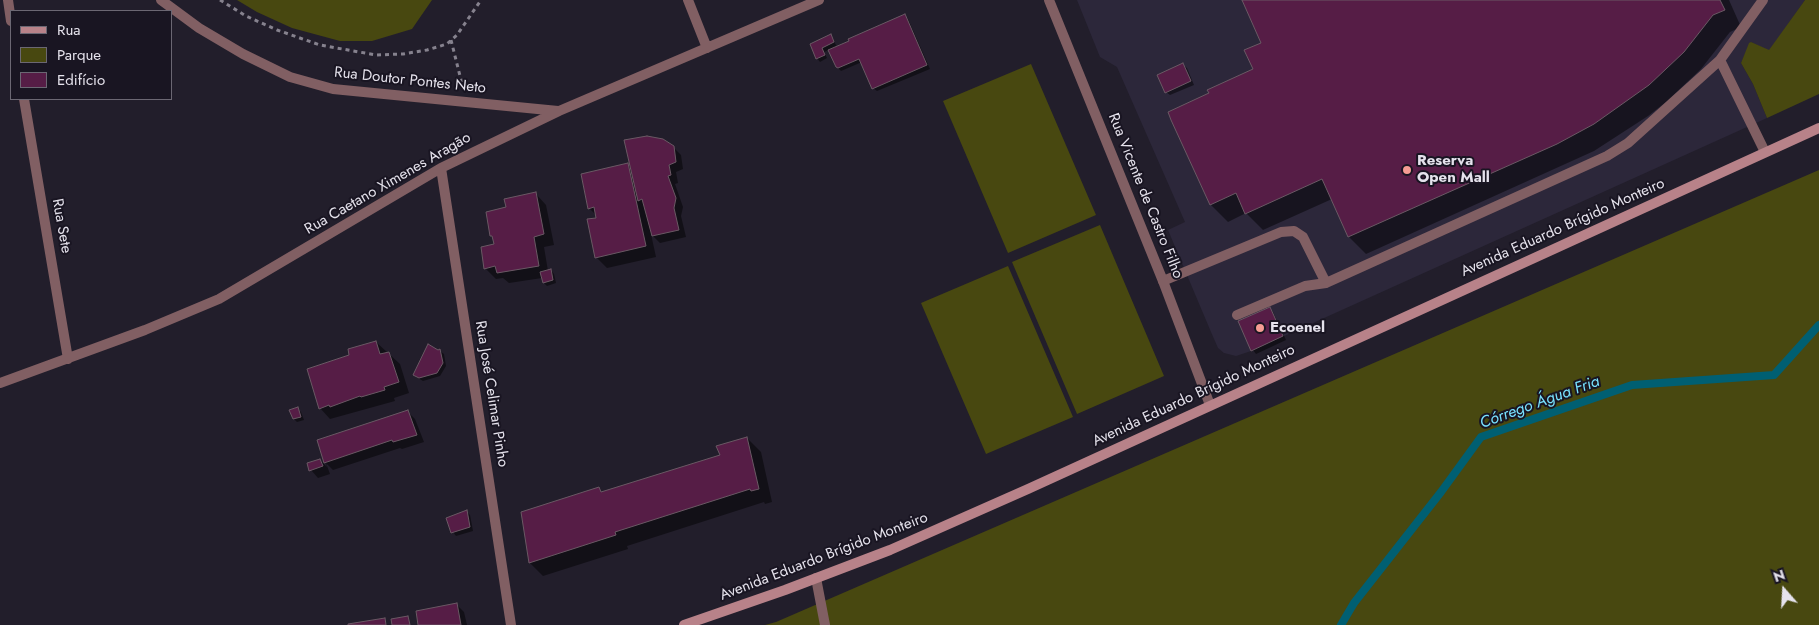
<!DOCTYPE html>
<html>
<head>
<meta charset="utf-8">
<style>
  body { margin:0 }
  #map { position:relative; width:1819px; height:625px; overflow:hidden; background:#221e2b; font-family:Jost,sans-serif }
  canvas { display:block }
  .legend { position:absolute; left:10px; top:10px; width:162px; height:90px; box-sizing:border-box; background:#191522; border:1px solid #6b6773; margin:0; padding:6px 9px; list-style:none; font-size:15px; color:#e5e2ec }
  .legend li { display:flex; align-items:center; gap:10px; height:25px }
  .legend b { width:25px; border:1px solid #6b6773 }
  .north { position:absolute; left:1759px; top:565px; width:50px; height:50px; -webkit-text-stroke:4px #191522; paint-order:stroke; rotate:341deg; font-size:14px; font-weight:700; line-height:20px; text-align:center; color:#e5e2ec }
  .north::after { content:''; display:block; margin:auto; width:18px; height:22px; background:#e5e2ec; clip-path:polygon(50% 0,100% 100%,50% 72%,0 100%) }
</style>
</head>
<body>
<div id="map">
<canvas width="1819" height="625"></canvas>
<ul class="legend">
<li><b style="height:6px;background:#b88289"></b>Rua</li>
<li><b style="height:14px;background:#484810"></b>Parque</li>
<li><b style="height:14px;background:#561d46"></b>Edifício</li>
</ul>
<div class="north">N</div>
</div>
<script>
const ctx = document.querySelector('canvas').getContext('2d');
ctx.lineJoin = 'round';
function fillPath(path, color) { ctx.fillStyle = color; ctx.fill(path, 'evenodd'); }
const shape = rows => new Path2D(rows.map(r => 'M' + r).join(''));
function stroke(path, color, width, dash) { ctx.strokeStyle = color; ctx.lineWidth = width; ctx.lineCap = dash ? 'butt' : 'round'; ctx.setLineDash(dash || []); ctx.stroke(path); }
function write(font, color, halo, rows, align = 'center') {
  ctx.font = font + ' Jost,sans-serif'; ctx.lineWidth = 4; ctx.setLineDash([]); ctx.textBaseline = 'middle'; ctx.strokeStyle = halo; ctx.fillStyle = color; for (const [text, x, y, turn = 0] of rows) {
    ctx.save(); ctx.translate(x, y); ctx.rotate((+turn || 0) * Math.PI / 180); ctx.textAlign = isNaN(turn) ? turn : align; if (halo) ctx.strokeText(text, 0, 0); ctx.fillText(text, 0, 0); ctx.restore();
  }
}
const built = shape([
  [1077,0,1805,0,1769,51,1751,42,1741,63,1753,84,1767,118,1251,351,1236,356,1224,353,1218,348,1211,332,1168,230,1185,222,1117,67,1100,57]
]);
const green = shape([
  [237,0,432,0,412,29,372,41,340,41,292,28,257,12],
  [1805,0,1819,0,1819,94,1767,118,1753,84,1741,63,1749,43,1751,42,1769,50],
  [1031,64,1096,215,1008,253,943,101],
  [1819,170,1819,625,765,625,776,622],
  [1100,225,1164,376,1077,414,1012,262],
  [1008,266,1073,417,986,454,921,303]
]);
const shadow = shape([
  [1243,0,1729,0,1741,27,1730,32,1701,69,1666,102,1648,116,1594,151,1366,254,1349,237,1332,199,1263,230,1246,213,1228,222,1211,205,1211,94,1254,70,1263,44],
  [904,15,908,19,930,69,877,91,873,88,862,62,841,71,837,67,829,50,824,52,827,58,820,62,817,58,811,44,830,36,838,48],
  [1183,65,1187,68,1194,85,1170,95,1166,92],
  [673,147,681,155,683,169,676,172,678,183,675,184,683,207,681,216,686,237,660,243,651,234,656,257,607,268,596,257,597,219,596,215,589,208,628,164,632,169],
  [536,194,546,205,554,245,544,247,548,271,551,270,554,274,556,283,547,286,544,283,542,278,509,283,503,278,496,279,485,268,495,245,494,239,491,236,507,208],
  [1270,308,1273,312,1286,340,1256,354,1253,350],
  [376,342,400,364,409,393,394,398,395,401,330,419,320,408,351,356],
  [437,351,440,351,444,354,446,366,440,376,423,381,418,378,414,375],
  [298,409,301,412,304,420,297,422,294,419],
  [408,412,415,419,424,442,402,449,400,448,333,470,326,463,330,474,318,478,311,470,320,460,327,467,318,440],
  [747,438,761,452,772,502,765,504,764,502,627,546,628,549,543,576,530,563,598,488,603,493,721,456],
  [467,512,470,515,473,531,456,536,453,532],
  [457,605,464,612,467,625,419,625]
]);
const stream = shape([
  [1341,625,1354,603,1441,492,1481,437,1632,385,1774,375,1819,325]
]);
const building = shape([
  [1242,0,1720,0,1725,10,1713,15,1684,52,1649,85,1594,124,1557,144,1348,237,1322,179,1245,214,1236,193,1210,205,1171,120,1168,112,1209,93,1207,90,1253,69,1244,50,1261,43,1242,0],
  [905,14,927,65,872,89,859,59,838,68,836,67,828,50,849,41,848,39,905,14],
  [831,34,834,42,822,48,825,55,816,59,810,44,831,34],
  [1183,63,1191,81,1165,93,1157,75,1183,63],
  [647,136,663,139,674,146,676,162,669,165,671,175,668,176,676,198,674,208,679,230,652,236,642,199,638,201,624,140,647,136],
  [628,163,646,246,595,258,587,219,596,218,594,207,588,209,581,174,628,163],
  [536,192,544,234,534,237,539,266,497,273,495,266,484,269,481,247,494,244,492,236,490,236,486,212,506,207,504,199,536,192],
  [551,269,553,280,543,283,540,272,551,269],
  [1270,307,1283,336,1251,351,1238,321,1270,307],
  [376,341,380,354,389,352,399,382,384,387,385,390,361,397,360,396,330,407,329,405,319,409,307,369,349,355,348,349,376,341],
  [428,344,438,350,440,349,443,363,437,373,419,378,413,375,428,344],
  [298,407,301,417,293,419,289,410,298,407],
  [408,410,417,435,393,442,392,440,324,463,317,440,408,410],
  [747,437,759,489,751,491,750,489,615,532,616,535,529,563,521,512,599,487,601,492,720,455,716,446,747,437],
  [320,459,323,466,309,471,307,463,320,459],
  [467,510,470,527,451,533,446,518,467,510],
  [457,603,461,625,418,625,416,611,457,603],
  [408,616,410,625,392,625,391,619,408,616],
  [385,618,386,625,348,625,348,624,385,618]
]);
const path = shape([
  [220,0,246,16,277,30,320,45,376,55,403,54,427,50,447,44,457,35,481,0],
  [451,40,462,84]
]);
const service = shape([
  [1720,60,1765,152],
  [1163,281,1281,232,1294,231,1303,237,1326,283],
  [1237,315,1305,286,1326,283,1607,156,1628,143,1720,60,1763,0]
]);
const minor = shape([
  [8,0,11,21],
  [161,0,199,28,243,54,290,77,333,89,558,111],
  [688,0,707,48],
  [1049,0,1163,281,1210,405],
  [24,99,68,359],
  [441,168,511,625],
  [0,383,145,330,219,299,441,168,559,111,819,0]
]);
const tertiary = shape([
  [816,578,825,625]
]);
const secondary = shape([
  [684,625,785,590,890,550,1028,489,1819,128]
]);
const markers = [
  [1407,170,5,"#f59c93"],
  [1260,328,5,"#f59c93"]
];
const streetNames = [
  ["Rua Doutor Pontes Neto",410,81,6],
  ["Rua Caetano Ximenes Aragão",388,184,-30],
  ["Rua Vicente de Castro Filho",1145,196,68],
  ["Rua Sete",61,226,80],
  ["Avenida Eduardo Brígido Monteiro",1563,228,-24],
  ["Rua José Celimar Pinho",491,394,81],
  ["Avenida Eduardo Brígido Monteiro",1194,396,-25],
  ["Avenida Eduardo Brígido Monteiro",824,557,-21]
];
const poiNames = [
  ["Reserva",1417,161],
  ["Open Mall",1417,178],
  ["Ecoenel",1270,328]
];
const waterNames = [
  ["Córrego Água Fria",1540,403,-20]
];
fillPath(built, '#2c273a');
fillPath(green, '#484810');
fillPath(shadow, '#0007');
stroke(stream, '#005f72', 8);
fillPath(building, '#561d46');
stroke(building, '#6a5964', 1);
stroke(path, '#86828e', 3, [4, 4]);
stroke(service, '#815f63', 10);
stroke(minor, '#815f63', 10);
stroke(tertiary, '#815f63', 10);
stroke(secondary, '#b88289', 10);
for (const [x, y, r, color] of markers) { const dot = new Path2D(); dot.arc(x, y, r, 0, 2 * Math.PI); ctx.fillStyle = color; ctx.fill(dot); stroke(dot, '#191522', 2); }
write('15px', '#e5e2ec', '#191522', streetNames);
write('bold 15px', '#e5e2ec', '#191522', poiNames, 'left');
write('italic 16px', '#78e1fd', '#191522', waterNames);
</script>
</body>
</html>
